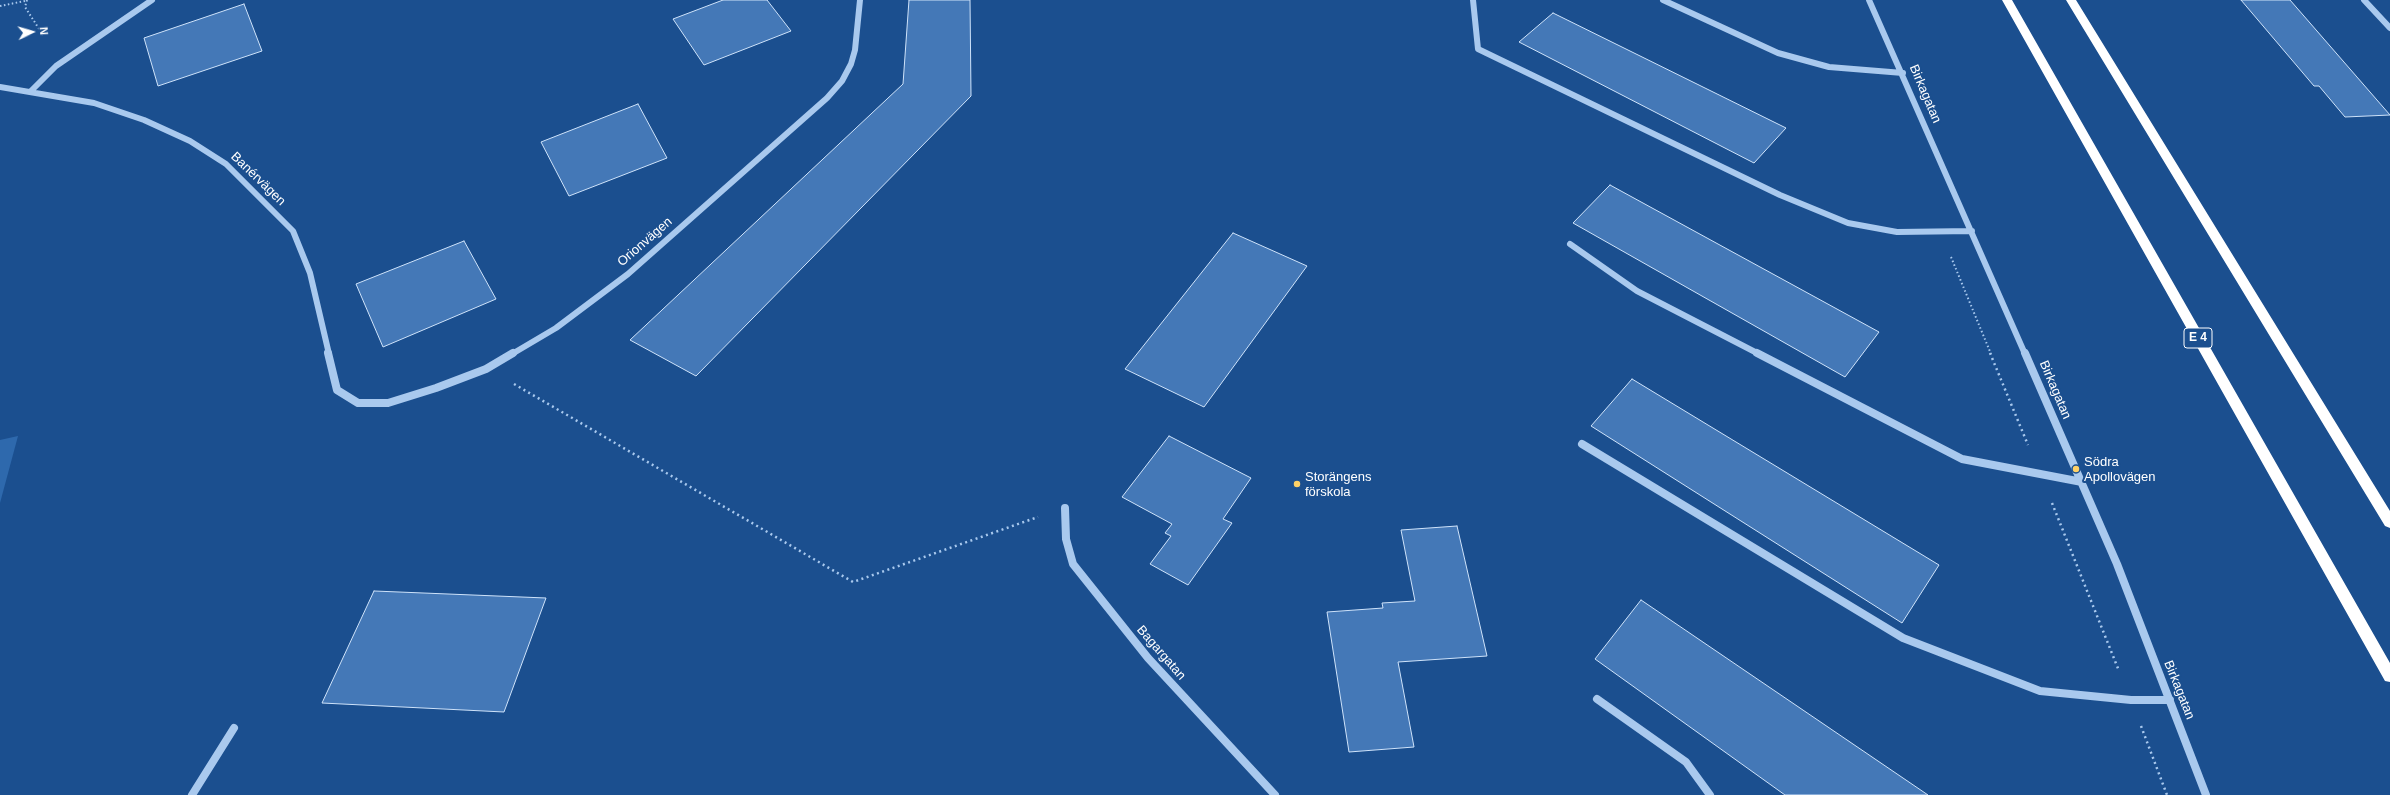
<!DOCTYPE html>
<html>
<head>
<meta charset="utf-8">
<style>
  body { margin:0 }
  #map { position:relative; width:2390px; height:795px; overflow:hidden; background:#1b4f8f; font-family:Helvetica,sans-serif }
  canvas { display:block }
  .north { position:absolute; left:12px; top:12px; width:40px; height:40px; -webkit-text-stroke:3px #1b4f8f; paint-order:stroke; rotate:85deg; font-size:11px; font-weight:700; line-height:16px; text-align:center; color:#fff }
  .north::after { content:''; display:block; margin:auto; width:14px; height:18px; background:#fff; clip-path:polygon(50% 0,100% 100%,50% 72%,0 100%) }
</style>
</head>
<body>
<div id="map">
<canvas width="2390" height="795"></canvas>
<div class="north">N</div>
</div>
<script>
const ctx = document.querySelector('canvas').getContext('2d');
ctx.lineJoin = 'round';
function fillPath(path, color) { ctx.fillStyle = color; ctx.fill(path, 'evenodd'); }
const shape = rows => new Path2D(rows.map(r => 'M' + r).join(''));
function stroke(path, color, width, dash) { ctx.strokeStyle = color; ctx.lineWidth = width; ctx.lineCap = dash ? 'butt' : 'round'; ctx.setLineDash(dash || []); ctx.stroke(path); }
function write(font, color, halo, rows, align = 'center') {
  ctx.font = font + ' Helvetica,sans-serif'; ctx.lineWidth = 4; ctx.setLineDash([]); ctx.textBaseline = 'middle'; ctx.strokeStyle = halo; ctx.fillStyle = color; for (const [text, x, y, turn = 0] of rows) {
    ctx.save(); ctx.translate(x, y); ctx.rotate((+turn || 0) * Math.PI / 180); ctx.textAlign = isNaN(turn) ? turn : align; if (halo) ctx.strokeText(text, 0, 0); ctx.fillText(text, 0, 0); ctx.restore();
  }
}
const green = shape([
  [18,436,0,503,0,440]
]);
const building = shape([
  [723,0,767,0,791,31,704,65,673,19,723,0],
  [909,0,970,0,971,96,696,376,630,340,903,84,909,0],
  [2241,0,2290,0,2390,115,2345,117,2319,86,2314,86,2241,0],
  [244,4,262,51,158,86,144,38,244,4],
  [1553,13,1786,128,1754,163,1519,42,1553,13],
  [638,104,667,158,569,196,541,142,638,104],
  [1610,185,1879,332,1845,377,1573,223,1610,185],
  [1233,233,1307,266,1204,407,1125,369,1233,233],
  [464,241,496,299,383,347,356,284,464,241],
  [1632,379,1939,565,1902,623,1591,426,1632,379],
  [1169,436,1251,478,1223,519,1232,523,1188,585,1150,564,1171,536,1165,533,1172,524,1122,497,1169,436],
  [1457,526,1487,656,1398,662,1414,747,1349,752,1327,612,1383,608,1382,603,1415,601,1401,530,1457,526],
  [374,591,546,598,504,712,322,703,374,591],
  [1641,600,1928,795,1785,795,1595,659,1641,600]
]);
const pathFar1 = shape([
  [27,0,25,7,43,35],
  [0,6,25,1],
  [1951,257,1991,354]
]);
const path = shape([
  [1990,353,2028,445],
  [514,384,853,582,1038,517],
  [2052,503,2119,671],
  [2141,726,2167,795]
]);
const minorFar1 = shape([
  [1473,0,1478,49,1780,195,1848,223,1897,232,1972,231],
  [1663,0,1778,53,1829,67,1903,73],
  [1869,0,2025,354],
  [2364,0,2390,28],
  [0,87,94,103,144,120,190,141,226,164,293,231,310,273,329,354],
  [31,91,56,66,152,0],
  [1570,244,1637,291,1759,354],
  [512,354,556,328,628,274,827,98,842,81,851,64,855,50,860,0]
]);
const minor = shape([
  [328,353,337,390,358,403,388,403,436,388,486,369,513,353],
  [1757,353,1962,459,2082,482],
  [2025,353,2117,564,2206,795],
  [1582,444,1903,638,2040,691,2131,700,2170,700],
  [1065,508,1066,539,1073,564,1148,658,1275,795],
  [1597,699,1686,762,1710,795],
  [192,795,234,728]
]);
const highway = shape([
  [2002,0,2012,0,2390,663,2390,682,2385,681,2002,0],
  [2066,0,2076,0,2390,511,2390,528,2385,526,2066,0]
]);
const markers = [
  [2076,469,4,"#ffd166"],
  [1297,484,4,"#ffd166"]
];
const shields = [
  [2198,338,28]
];
const shieldNames = [
  ["E 4",2198,338]
];
const streetNames = [
  ["Birkagatan",1925,94,67],
  ["Banérvägen",258,179,44],
  ["Orionvägen",645,242,-41],
  ["Birkagatan",2055,390,67],
  ["Bagargatan",1161,653,49],
  ["Birkagatan",2179,690,68]
];
const poiNames = [
  ["Södra",2084,462],
  ["Apollovägen",2084,477],
  ["Storängens",1305,477],
  ["förskola",1305,492]
];
fillPath(green, '#2e69ad');
fillPath(building, '#4478b7');
stroke(building, '#cfe3fa', 1);
stroke(pathFar1, '#a9c9ee', 2, [1.5, 2.5]);
stroke(path, '#a9c9ee', 2.5, [2, 3.5]);
stroke(minorFar1, '#a9c9ee', 6);
stroke(minor, '#a9c9ee', 8);
fillPath(highway, '#fff');
for (const [x, y, r, color] of markers) { const dot = new Path2D(); dot.arc(x, y, r, 0, 2 * Math.PI); ctx.fillStyle = color; ctx.fill(dot); stroke(dot, '#1b4f8f', 1.5); }
for (const [x, y, w] of shields) { const box = new Path2D(); box.roundRect(x - w / 2, y - 10, w, 20, 3); ctx.fillStyle = '#1b4f8f'; ctx.fill(box); stroke(box, '#fff', 1); }
write('bold 12px', '#fff', null, shieldNames);
write('13px', '#fff', '#1b4f8f', streetNames);
write('13px', '#fff', '#1b4f8f', poiNames, 'left');
</script>
</body>
</html>
